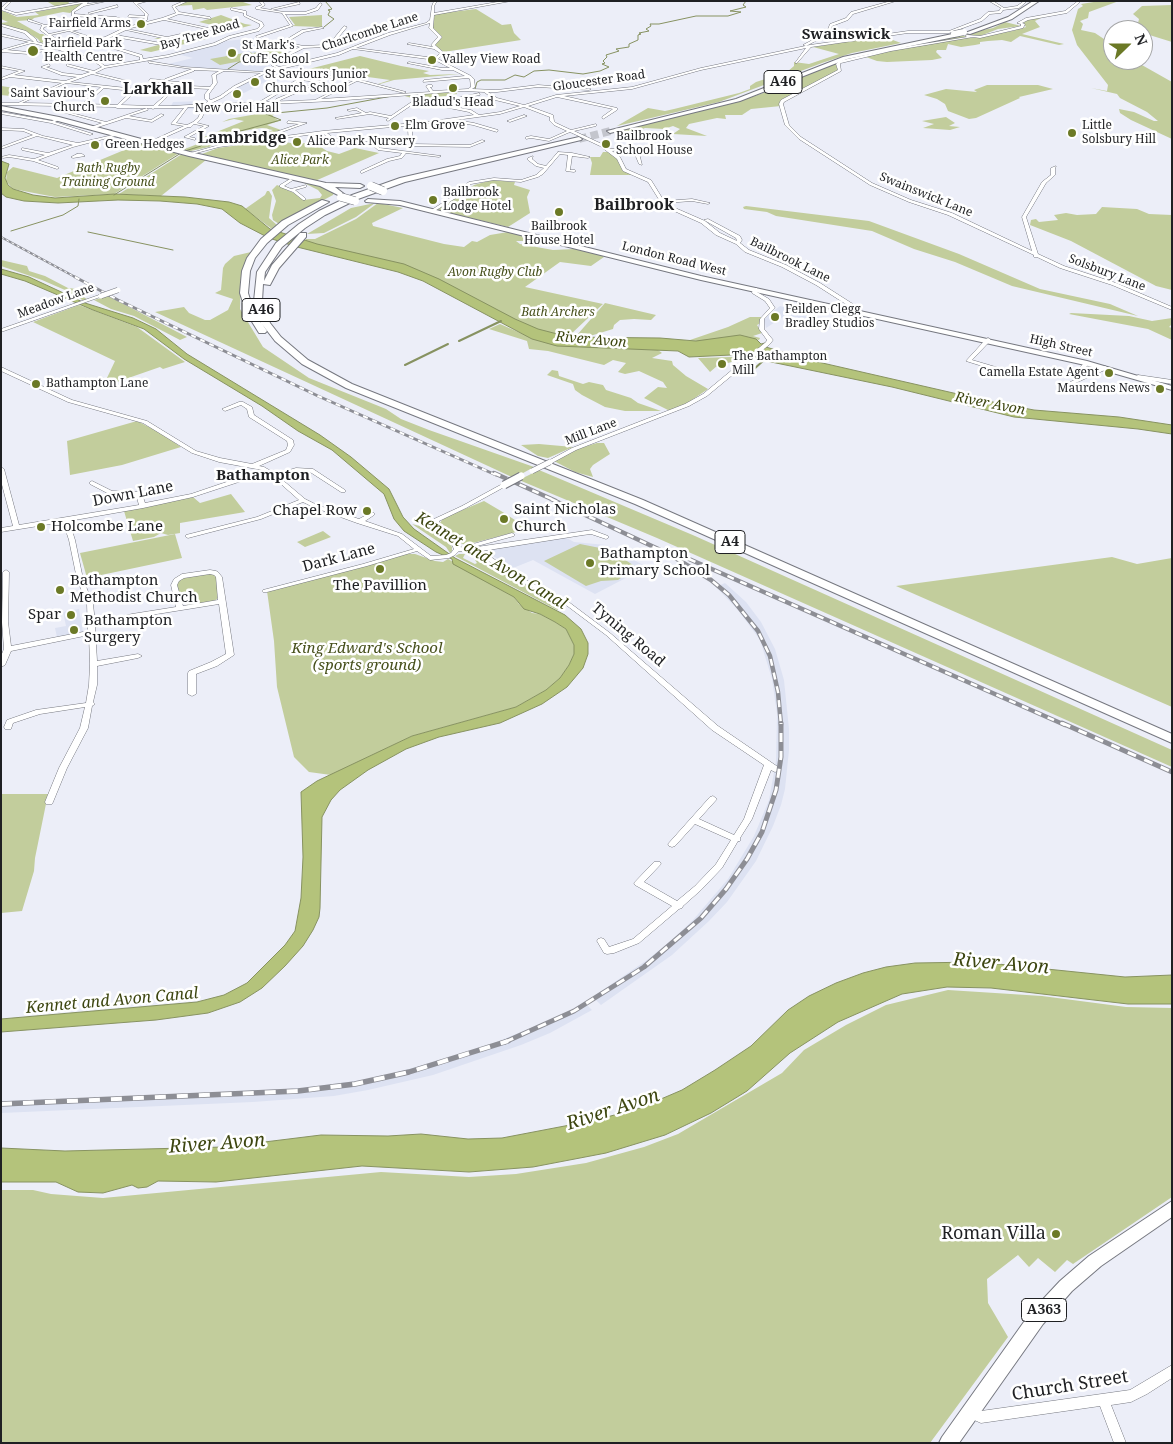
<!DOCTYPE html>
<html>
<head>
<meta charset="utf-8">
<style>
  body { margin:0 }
  #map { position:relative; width:1173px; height:1444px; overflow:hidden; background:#eceef8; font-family:"Noto Serif",serif }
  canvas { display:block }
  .frame { position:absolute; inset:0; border:2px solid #1f2023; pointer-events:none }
  .north { position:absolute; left:1103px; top:20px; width:50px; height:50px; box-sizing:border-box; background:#fff; border:1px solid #a5a6a7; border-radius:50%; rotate:68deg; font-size:14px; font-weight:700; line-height:20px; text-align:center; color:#1f2023 }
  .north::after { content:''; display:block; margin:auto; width:18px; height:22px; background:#6b7926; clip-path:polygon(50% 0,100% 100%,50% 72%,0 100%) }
</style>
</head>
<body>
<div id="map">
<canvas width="1173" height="1444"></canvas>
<div class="frame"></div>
<div class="north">N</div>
</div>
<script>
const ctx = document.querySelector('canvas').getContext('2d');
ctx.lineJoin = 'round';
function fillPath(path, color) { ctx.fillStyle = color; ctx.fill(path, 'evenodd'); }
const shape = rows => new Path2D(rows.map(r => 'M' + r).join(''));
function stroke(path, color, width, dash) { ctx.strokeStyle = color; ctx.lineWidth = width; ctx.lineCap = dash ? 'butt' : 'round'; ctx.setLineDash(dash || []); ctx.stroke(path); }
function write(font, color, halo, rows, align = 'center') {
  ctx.font = font + ' "Noto Serif",serif'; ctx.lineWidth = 5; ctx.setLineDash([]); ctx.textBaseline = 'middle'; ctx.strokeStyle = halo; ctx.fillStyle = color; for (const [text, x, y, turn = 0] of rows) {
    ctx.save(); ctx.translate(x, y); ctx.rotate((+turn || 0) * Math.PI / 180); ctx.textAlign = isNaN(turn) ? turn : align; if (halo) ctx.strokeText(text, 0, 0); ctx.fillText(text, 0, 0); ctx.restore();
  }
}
const built = shape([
  [255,38,292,46,279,49,285,52,278,56,257,58,272,62,268,69,262,72,186,67,168,64,193,58,177,54,226,41],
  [275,70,284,71,278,75,301,77,297,79,284,78,275,83,265,82,244,93,228,92,266,72],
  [203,101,203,105,248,104,243,114,242,114,221,107,219,110,186,109,188,106,171,106,173,102],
  [780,306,825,319,818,324,786,315,766,328,764,318],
  [565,537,574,542,606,545,647,567,595,594,533,560,513,568,483,550],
  [725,583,746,602,761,622,775,649,784,680,789,729,789,750,785,789,781,805,773,826,756,861,727,902,709,921,672,955,601,1005,594,998,597,994,647,960,673,939,693,920,728,879,754,836,769,800,776,761,777,714,772,679,760,640,738,610,716,587],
  [79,609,83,632,57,637,55,628,66,626,63,612],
  [585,1003,592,1010,550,1033,521,1045,433,1075,368,1090,334,1096,253,1102,1,1113,1,1101,173,1095,302,1088,370,1079,455,1057,484,1047,553,1019]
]);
const green = shape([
  [38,1,69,1,68,6,83,3,70,13,63,12,34,18,32,20,17,21,40,34,43,34,51,40,41,43,38,39,25,31,1,26,1,23,8,22,1,19,1,10,17,17,39,15,35,12,58,8,48,2,37,2],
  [189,1,240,1,252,5,207,10,204,8,193,10,192,5,176,6],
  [1100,1,1119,1,1089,12,1088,18,1080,21,1083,24,1081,30,1095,33,1113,45,1113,60,1133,60,1172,82,1172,139,1131,120,1120,113,1119,109,1134,112,1154,121,1158,121,1147,112,1120,98,1117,94,1091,88,1107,91,1108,85,1077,45,1072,30,1078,9,1083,6,1081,4],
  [1172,5,1172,42,1143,33,1143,30,1137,27,1139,19,1133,14,1142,6],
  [476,9,502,25,511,24,514,33,521,40,444,52,436,47,434,44,442,37,432,27,435,14],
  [221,15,245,24,252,25,234,30,199,22],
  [322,15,322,27,291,26,295,25,289,17],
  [1043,17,1035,21,1040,27,1022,34,1064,44,1059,45,1020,36,1011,42,1002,40,988,41,980,42,980,44,975,45,961,47,948,44,946,50,937,50,936,52,942,58,932,60,887,62,877,61,866,57,852,58,961,35,971,38,1012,31,1026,27,1023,23,1027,20],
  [1005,22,1021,26,998,29,980,36,964,34,993,28],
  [882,36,901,43,852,53,822,63,719,102,617,126,648,108,665,111,674,109,739,93,750,89,750,86,756,82,787,72,794,66,794,62,809,64,839,54,813,47],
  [202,37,206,39,151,52,140,50,169,42,154,38,164,38,175,41],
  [276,49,284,53,220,65,210,59,250,52,256,55,253,53],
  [360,56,401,66,429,71,423,73,430,75,460,74,394,80,380,84,378,84,390,80,309,69],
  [836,63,838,71,783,99,781,106,751,109,742,115,725,115,726,119,717,118,689,124,686,128,707,136,673,134,680,129,673,126,664,129,645,128,633,133,612,132,743,100,781,87,788,81],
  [987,85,1038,85,1053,89,1019,97,1020,98,976,118,969,119,948,111,945,104,937,99,924,95,946,89,977,92,974,90],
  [1,86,43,92,29,98,1,95],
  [456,92,457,94,424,100,440,104,437,105,401,95],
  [268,112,275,113,272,116,279,121,267,125,281,130,257,140,248,141,273,130,261,128,230,133,225,134,226,136,221,140,209,147,191,151,182,150,208,140,199,139,244,121,234,119,222,122,229,119],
  [946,117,955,123,949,126,960,127,950,130,923,128,934,124,922,121],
  [283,139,285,142,297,144,313,142,327,151,339,154,355,148,379,153,315,181,202,154,218,148],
  [141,143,179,153,114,194,55,197,13,189,6,181,7,172,13,167,57,178],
  [603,152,609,152,617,157,622,169,633,175,590,175,592,163,590,157,600,157],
  [182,154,206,160,161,196,119,194],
  [492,180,515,182,514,185,530,190,527,197,530,213,508,227,437,210,474,185],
  [302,182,327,188,334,193,333,195,279,224,273,220,272,215,276,201,272,190,277,185,296,194,303,200,320,198,322,195,318,190],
  [267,191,269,191,272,196,269,218,277,225,272,229,245,209,265,195],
  [375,203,356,217,324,233,307,234,351,208],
  [378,203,403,208,372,223,373,226,444,244,464,247,472,241,477,242,490,235,508,232,535,238,532,241,516,241,520,244,553,250,575,249,599,253,604,257,591,266,560,262,525,287,603,304,570,335,577,340,532,329,452,287,305,243,306,239,315,239,356,219],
  [746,206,869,221,959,254,1040,289,1110,304,1138,316,1012,286,955,262,914,249,872,231,776,216,767,212,744,209,743,207],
  [1102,207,1137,209,1149,214,1172,215,1172,290,1156,286,1071,241,1030,225,1031,220,1036,219,1039,222,1058,220,1054,215,1066,213,1077,215,1096,214],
  [251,252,241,275,240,309,263,347,309,378,386,409,401,419,429,430,534,467,514,478,155,312,184,307,189,313,205,320,210,320,228,310,233,299,215,293,221,290,223,268,225,264,234,256],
  [1,260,27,266,29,271,45,276,68,288,77,289,78,294,87,299,84,301,65,290,42,280,1,266],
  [108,296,187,337,180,340,134,316,111,309,94,300],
  [605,303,656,315,651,320,634,319,620,320,614,325,613,329,590,336,577,335],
  [79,305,137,327,185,362,163,369,160,367,111,384,106,380,115,361,33,322],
  [1071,313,1129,316,1152,321,1172,318,1172,324,1169,327,1172,328,1172,340,1148,329,1069,314],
  [750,317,761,317,761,323,757,325,762,333,753,336,760,338,759,340,737,336,704,342,690,340,728,327],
  [500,324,532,338,658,350,662,353,652,358,672,361,673,365,686,376,708,389,686,404,670,411,644,398,658,387,667,388,663,382,639,371,625,374,618,372,626,363,613,360,604,365,548,351,529,349,527,341,489,329],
  [732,357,746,358,717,366,710,372,698,358],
  [552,370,558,371,559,376,583,384,589,382,603,385,606,390,631,398,638,403,661,411,625,411,605,407,582,395,575,390,573,384,547,375],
  [137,421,161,433,181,447,122,465,70,475,67,441],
  [597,443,604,443,610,454,593,465,590,469,593,477,575,472,554,461,577,449],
  [539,444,573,447,548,458,538,456,521,445],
  [539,470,695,536,1172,750,1172,767,657,538,519,480],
  [231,494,245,512,180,523,180,533,168,535,161,533,154,537,133,541,124,511,193,497,200,503],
  [484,501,506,514,528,529,465,545,456,541,440,523,443,518],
  [412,524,427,528,428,531,438,530,452,547,452,551,450,553,446,547],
  [323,531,331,537,305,547,297,542],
  [175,534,182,558,87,578,80,553],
  [580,544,610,550,636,567,618,580,601,581,586,586,544,561],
  [405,554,415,554,435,561,443,562,448,559,514,597,519,604,532,613,540,614,555,622,566,629,574,645,574,654,569,665,560,678,546,690,516,707,412,736,331,775,309,772,294,757,277,687,274,641,267,591],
  [459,554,465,554,463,558,475,564,477,563,475,560,476,555,529,587,564,605,557,610,455,556],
  [1112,557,1137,564,1172,558,1172,707,896,586],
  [209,573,214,574,217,577,218,598,213,602,190,605,182,603,177,585,178,581,184,578],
  [1,794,48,794,35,858,34,871,22,911,1,913],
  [948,990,1042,996,1126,1007,1172,1008,1172,1197,1073,1264,1067,1260,1055,1272,1038,1258,1029,1267,1018,1255,987,1279,988,1303,1008,1337,930,1443,1,1443,1,1190,33,1190,51,1194,103,1198,381,1172,469,1177,516,1174,586,1163,644,1147,678,1134,782,1073,804,1050,846,1025,886,1005]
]);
const water = shape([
  [1,161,9,164,5,178,8,185,13,189,33,195,55,198,115,194,185,197,229,202,242,206,270,229,317,244,404,264,439,279,515,319,538,329,569,337,660,338,696,341,740,335,756,339,761,344,765,343,766,347,805,359,997,403,1034,410,1119,417,1172,425,1172,434,1138,429,1014,417,892,387,747,357,731,355,689,357,678,351,557,346,532,339,423,281,398,272,297,247,269,238,240,223,222,209,197,204,160,201,118,200,58,203,24,201,6,197,1,193,1,161],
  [1,269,29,277,85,303,133,318,156,329,187,354,320,435,351,457,389,489,403,517,414,529,455,558,565,615,581,629,588,643,588,654,583,668,567,687,542,704,500,723,439,737,406,749,368,770,340,790,331,800,322,817,320,908,319,917,313,930,303,946,285,966,262,988,240,1002,208,1013,156,1020,1,1032,1,1019,197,1002,224,995,247,983,285,945,295,931,301,898,303,857,301,792,317,781,412,736,516,707,546,690,560,678,569,665,574,654,574,645,566,629,555,622,540,614,524,609,514,597,453,564,452,559,436,552,404,531,394,519,384,494,332,450,298,431,262,406,184,359,144,329,93,310,25,281,1,274,1,269],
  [978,962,1125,977,1172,975,1172,1004,1128,1004,991,988,947,987,902,994,838,1022,790,1053,747,1091,711,1113,665,1135,606,1153,533,1167,469,1172,362,1166,216,1182,158,1181,147,1187,138,1188,132,1185,103,1193,78,1192,56,1182,1,1182,1,1148,65,1151,224,1147,321,1135,388,1136,421,1134,468,1139,502,1138,596,1120,640,1108,682,1090,715,1070,751,1046,788,1010,809,996,836,983,863,973,886,967,915,963,978,962]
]);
const streamFar1 = shape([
  [324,27,334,19,328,15,330,11,328,10,332,9,325,1],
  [228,69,239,62,274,56],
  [475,89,477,82,481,80,505,80,515,75,524,77,534,71,549,70,583,74,600,71,609,67,602,64,605,63,603,61,607,57,606,55,619,51,616,49,629,47,629,44,638,40,638,35,641,34,639,33,649,31,646,29,651,26,650,24,659,24,696,16,728,16,741,12,730,11,746,7,743,5,746,1],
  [185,151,201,146,207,140,281,120,266,114,327,108,392,96],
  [114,195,181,153],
  [11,231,63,215,78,206,79,199],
  [88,232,173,250]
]);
const stream = shape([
  [459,341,501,321],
  [405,365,448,344],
  [753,370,764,360]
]);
const highwayTunnel = shape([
  [579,139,610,131]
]);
const street = shape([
  [9,1,12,1,4,9,16,13,86,1,88,2,87,4,107,1,84,6,74,12,74,14,116,17,125,20,131,26,162,18,176,13,172,6,184,1,188,1,175,7,179,12,210,17,211,19,179,14,167,19,227,32,225,33,164,20,127,29,167,37,185,33,187,34,167,39,126,30,107,39,95,41,142,55,143,59,168,55,214,43,229,36,257,29,260,26,260,24,244,16,244,13,231,10,231,8,246,11,246,15,262,22,264,26,259,31,231,38,216,45,168,57,105,68,95,73,128,81,128,83,92,74,70,82,136,89,136,91,121,105,153,106,168,93,169,95,158,106,172,106,206,104,208,101,205,99,205,94,209,89,189,88,178,84,149,81,150,79,165,80,165,79,192,69,149,63,148,61,184,67,263,72,276,68,271,65,276,59,300,47,282,42,302,30,322,27,324,28,304,32,287,42,303,46,324,45,331,42,344,26,347,27,333,44,325,47,304,48,278,61,275,65,279,67,337,53,388,33,426,23,430,20,432,6,434,1,437,1,434,6,434,13,503,1,511,1,434,15,433,28,442,37,435,45,444,53,438,59,471,76,474,79,475,87,472,89,497,90,538,85,591,89,589,90,538,87,497,92,488,92,497,98,524,105,556,95,632,87,701,68,810,45,908,31,949,31,980,19,988,12,999,11,1001,8,989,1,993,1,1004,8,1017,6,1024,1,1027,1,1019,8,1003,10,1001,13,990,14,982,21,949,33,908,33,811,47,797,63,795,63,806,48,701,70,632,89,564,96,617,108,617,110,603,119,602,117,613,109,557,97,528,106,553,115,554,121,556,123,571,130,596,124,596,126,574,131,602,144,609,149,622,148,636,150,639,153,642,165,639,164,634,152,622,150,612,151,620,157,626,169,651,180,664,201,692,199,710,203,708,204,692,201,665,203,666,204,705,221,720,233,737,241,736,238,704,220,708,219,740,236,742,240,740,243,749,250,786,265,820,283,856,306,859,310,856,313,854,312,854,310,852,308,816,285,782,267,745,252,736,244,716,235,701,223,663,206,648,182,623,171,617,159,600,146,570,132,549,141,531,138,526,139,526,137,531,136,549,139,567,131,554,125,550,121,550,117,524,107,500,114,456,120,474,123,498,130,497,132,473,125,455,122,455,120,408,126,412,128,412,144,470,145,482,140,485,141,470,147,409,146,408,129,403,126,327,133,335,139,369,139,380,148,441,156,439,157,406,153,402,158,389,161,362,173,361,173,361,171,387,159,400,156,402,153,378,150,368,141,334,141,322,133,219,147,189,155,187,154,219,145,262,139,261,137,299,124,287,123,288,121,307,123,262,139,323,131,426,122,474,115,469,112,439,106,440,104,471,110,479,115,500,112,520,106,495,100,484,92,464,91,333,101,206,107,202,118,197,123,209,126,189,137,195,138,195,140,184,137,204,126,194,124,191,127,188,127,150,144,149,142,184,126,171,124,184,108,155,108,153,109,151,108,117,108,115,107,1,105,1,103,18,103,62,83,10,77,1,80,1,78,19,71,1,68,1,66,25,71,14,75,65,81,77,77,61,75,41,67,49,64,50,66,46,67,63,73,81,75,90,72,67,66,67,64,94,71,102,67,95,62,56,49,28,54,1,52,1,50,29,42,1,36,1,34,34,42,24,33,1,26,1,24,26,31,36,39,37,42,60,48,93,40,69,31,51,35,65,45,62,46,40,30,42,25,28,21,28,19,45,25,60,22,81,27,81,29,72,31,97,39,105,37,128,26,123,22,110,26,110,24,121,21,116,19,72,16,72,11,83,3,16,15,1,10,1,8,9,1],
  [430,23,429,28,438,37,431,45,433,47,409,43,407,44,434,49,440,53,435,58,356,48,390,35,430,23],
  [60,24,76,28,49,34,43,29,44,27,60,24],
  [92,42,140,57,140,60,105,66,97,60,64,49,92,42],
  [32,43,54,48,28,52,7,50,32,43],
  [353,49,435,60,450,68,442,68,409,62,407,63,442,70,453,70,465,76,424,80,423,82,468,78,470,79,471,87,468,89,433,91,430,87,432,87,432,85,428,85,426,86,430,92,321,99,357,81,404,93,406,92,357,79,281,69,339,55,353,49],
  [194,70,219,71,212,75,213,83,210,87,190,86,179,82,167,81,194,71,194,70],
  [279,70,280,71,353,81,315,100,264,102,301,80,317,82,276,99,276,101,278,101,323,81,300,78,259,102,209,104,222,98,236,88,266,73,279,70],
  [224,71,261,73,234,86,220,96,211,100,209,99,209,94,217,83,216,75,224,71],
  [66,83,101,87,82,104,22,103,66,83],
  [104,88,132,91,117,105,86,104,104,88],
  [188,107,203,107,198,118,193,122,187,125,176,123,188,107],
  [132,1,148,1,137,4,148,14,147,20,138,24,137,22,145,18,128,17,129,15,145,16,145,14,132,1],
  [259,1,262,1,265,5,260,8,284,12,305,12,316,8,320,3,322,4,318,10,306,14,285,14,293,26,257,38,256,36,290,25,282,13,256,9,256,7,262,5,259,1],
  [891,1,896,1,853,14,848,20,832,26,829,34,806,46,803,45,827,32,830,24,846,18,851,12,891,1],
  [1078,1,1081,1,1067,13,1028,20,1022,23,1025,24,1023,28,980,38,973,37,891,51,841,63,840,64,841,71,784,102,783,104,789,125,801,137,872,183,911,200,952,213,1032,251,1022,217,1042,182,1051,175,1051,168,1056,166,1055,169,1055,175,1046,183,1026,217,1038,254,1064,266,1116,283,1172,307,1172,310,1112,285,1060,268,1037,257,1034,257,1034,255,948,215,909,202,870,185,799,139,785,125,779,104,781,100,838,70,836,64,839,61,891,49,967,37,965,36,967,35,980,36,1021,26,1021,24,1017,23,1026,18,1065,11,1078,1],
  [299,2,300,4,272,10,271,9,299,2],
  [117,5,118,7,89,14,88,13,117,5],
  [90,21,93,21,95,22,89,23,90,21],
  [116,35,161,43,163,44,161,45,115,37,116,35],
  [479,93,480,95,459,99,457,98,479,93],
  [413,101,416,102,388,121,386,120,389,118,370,114,337,119,335,118,362,113,356,110,349,111,347,110,357,108,366,113,370,112,391,116,413,101],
  [147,108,148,110,129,116,151,120,161,114,164,115,152,122,126,118,92,129,91,127,102,123,62,112,64,111,106,122,147,108],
  [1,112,52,121,56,119,58,120,55,122,93,134,90,135,51,123,1,114,1,112],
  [524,115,527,116,510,122,507,121,524,115],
  [1,128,24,129,43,136,78,143,117,134,119,135,73,147,38,160,58,167,59,168,57,169,33,161,9,157,3,158,1,157,9,155,34,159,45,155,22,150,22,148,48,153,73,145,37,136,1,149,1,147,33,135,23,131,1,130,1,128],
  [558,152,572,153,590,157,588,158,572,156,570,170,575,170,576,171,574,172,566,171,568,155,560,154,543,174,538,177,521,182,494,180,471,184,461,192,459,196,433,212,430,211,456,194,458,190,469,182,494,178,521,180,536,175,544,168,536,166,528,160,528,158,533,156,532,159,538,164,546,166,558,152],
  [77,154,82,154,85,156,73,158,71,157,77,154],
  [290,179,293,180,284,186,291,189,306,185,306,187,295,190,305,198,305,200,303,200,293,192,280,187,280,185,290,179],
  [753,288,757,288,757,292,769,299,775,308,764,319,764,329,773,340,770,344,707,396,689,406,576,450,552,463,548,463,548,461,572,448,685,404,703,394,766,342,767,340,759,329,760,319,770,308,765,301,752,293,753,288],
  [99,295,103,296,1,332,1,329,99,295],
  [988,338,990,339,990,341,972,360,999,368,999,370,995,370,966,361,986,339,988,338],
  [1085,362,1090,363,1083,370,1069,376,1064,375,1079,368,1085,362],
  [1105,366,1108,368,1107,369,1073,384,1068,383,1105,366],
  [1,367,72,400,147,421,196,451,220,458,252,464,286,450,288,445,287,441,249,417,247,409,241,405,225,411,222,409,239,402,243,402,252,407,254,415,293,440,294,445,290,452,259,466,264,467,276,474,296,468,313,469,345,490,345,492,341,492,310,472,296,472,279,477,305,499,317,505,359,519,370,513,374,513,374,515,365,521,402,534,431,556,446,555,451,553,454,549,452,545,433,523,434,519,462,506,504,483,507,485,506,486,466,508,439,521,439,523,457,543,460,547,465,548,466,546,512,533,515,535,514,536,470,548,592,530,608,536,608,538,606,539,591,534,583,535,482,551,522,578,570,603,610,633,718,726,778,767,779,769,778,771,775,772,771,770,752,819,740,838,740,841,738,841,722,868,701,890,683,906,682,908,679,909,639,943,614,953,607,954,604,953,597,941,598,939,601,938,604,939,609,947,633,939,672,906,635,885,634,883,654,862,660,862,661,864,644,882,677,901,695,886,716,864,731,840,695,824,675,846,672,847,669,846,668,844,710,797,713,796,717,799,699,819,734,835,744,819,764,765,712,730,606,635,566,605,518,580,476,553,459,551,455,555,449,558,430,560,417,551,367,566,267,592,263,592,262,591,263,590,363,564,414,549,398,536,357,523,313,507,303,502,261,519,188,538,186,537,186,535,257,517,299,500,273,477,266,473,193,497,143,508,69,521,75,540,83,579,93,604,95,623,132,614,176,607,171,585,174,579,182,574,210,570,216,571,218,572,222,577,234,655,217,666,196,674,196,694,192,696,188,694,188,673,189,671,211,662,226,654,219,604,132,618,95,627,97,661,138,654,142,656,138,658,97,666,97,685,93,702,95,704,92,706,88,728,67,768,53,802,52,804,46,804,45,802,59,768,80,728,85,707,40,714,13,723,11,729,5,729,4,727,7,720,36,710,86,703,89,685,90,664,89,635,11,651,5,665,1,667,1,656,4,649,2,622,3,572,6,570,9,572,8,622,11,646,88,631,87,604,77,579,69,540,63,522,1,532,1,528,13,526,1,481,1,467,4,469,19,525,139,505,137,498,134,495,109,494,90,484,90,482,92,481,112,491,138,492,143,497,145,503,191,494,262,470,219,462,192,453,143,423,68,402,1,371,1,367],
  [210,574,214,575,216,577,218,600,183,606,177,585,179,581,184,578,210,574],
  [1138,375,1172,380,1172,384,1136,378,1135,377,1138,375],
  [1172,1365,1172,1378,1147,1394,1131,1402,1111,1405,1126,1443,1114,1443,1100,1406,981,1423,965,1416,963,1412,965,1408,969,1406,981,1411,1130,1390,1172,1365]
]);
const secondary = shape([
  [368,199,400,201,701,276,1087,361,1172,386,1172,390,1085,365,701,280,400,205,366,202,365,201,368,199]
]);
const primary = shape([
  [1172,1201,1172,1217,1101,1266,1072,1291,1043,1324,959,1443,939,1443,942,1437,1031,1312,1060,1281,1089,1256,1172,1201]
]);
const highway = shape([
  [1033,1,1039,1,1012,19,970,34,965,33,1008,17,1033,1],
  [957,33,959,36,847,59,740,101,610,133,607,131,736,99,843,57,957,33],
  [1,106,59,117,190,152,326,183,360,184,364,186,360,188,335,187,344,194,340,196,320,186,189,156,58,121,1,110,1,106],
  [579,137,582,139,581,140,405,182,358,199,325,215,305,228,282,247,265,272,264,281,272,265,300,233,306,233,306,237,279,268,270,285,263,284,262,301,270,323,281,337,308,360,352,384,643,500,1172,734,1172,743,635,504,346,388,302,364,275,341,262,324,267,331,265,333,259,333,246,312,240,293,242,271,247,258,261,239,282,221,322,200,329,202,288,225,267,243,255,258,250,271,248,293,254,312,261,323,254,301,257,272,276,243,299,224,319,211,352,195,400,178,579,137]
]);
const railFar4 = shape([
  [1,237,77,278]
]);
const railFar3 = shape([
  [75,277,118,300,318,396,496,475]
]);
const railFar2 = shape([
  [494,473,556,501],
  [551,499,669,554,711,580,729,595,758,631,770,656,778,692,781,725],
  [689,559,1065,725]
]);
const railFar1 = shape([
  [1062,723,1172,772],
  [505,1042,574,1011,644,967,701,918,726,889,747,859,762,832,776,790,781,757,781,723]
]);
const rail = shape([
  [1,1104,298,1091,355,1084,409,1072,508,1041]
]);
const streetBridgeFar1 = shape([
  [101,296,118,290],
  [532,471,550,462]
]);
const streetBridge = shape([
  [504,485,521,476]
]);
const highwayBridgeFar1 = shape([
  [954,34,964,32]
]);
const highwayBridge = shape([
  [371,186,383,191],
  [341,197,355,201]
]);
const markers = [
  [141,24,5,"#6b7926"],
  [33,51,6,"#6b7926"],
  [232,53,5,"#6b7926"],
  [432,60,5,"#6b7926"],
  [255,82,5,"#6b7926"],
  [453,88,5,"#6b7926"],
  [237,94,5,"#6b7926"],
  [105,101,5,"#6b7926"],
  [395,126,5,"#6b7926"],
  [1072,133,5,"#6b7926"],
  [297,142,5,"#6b7926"],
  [606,144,5,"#6b7926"],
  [95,145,5,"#6b7926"],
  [433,200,5,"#6b7926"],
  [559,212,5,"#6b7926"],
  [775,317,5,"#6b7926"],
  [722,364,5,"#6b7926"],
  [1109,373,5,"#6b7926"],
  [36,384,5,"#6b7926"],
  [1160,389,5,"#6b7926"],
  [367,511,5,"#6b7926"],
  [504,519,5,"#6b7926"],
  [41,527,5,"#6b7926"],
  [590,563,5,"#6b7926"],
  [380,569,5,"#6b7926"],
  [60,590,5,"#6b7926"],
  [71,615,5,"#6b7926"],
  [74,630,5,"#6b7926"],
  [1056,1234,5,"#6b7926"]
];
const farPoinames = [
  ["Fairfield Arms",131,24,"right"],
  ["Fairfield Park",44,44],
  ["Health Centre",44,58],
  ["St Mark's",242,46],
  ["CofE School",242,60],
  ["Valley View Road",442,60],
  ["St Saviours Junior",265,75],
  ["Church School",265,89],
  ["Saint Saviour's",95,94,"right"],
  ["Church",95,108,"right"],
  ["Bladud's Head",453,103,"center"],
  ["New Oriel Hall",237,109,"center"],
  ["Elm Grove",405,126],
  ["Little",1082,126],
  ["Solsbury Hill",1082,140],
  ["Bailbrook",616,137],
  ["School House",616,151],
  ["Alice Park Nursery",307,142],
  ["Green Hedges",105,145],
  ["Bailbrook",443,193],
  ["Lodge Hotel",443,207],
  ["Bailbrook",559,227,"center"],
  ["House Hotel",559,241,"center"],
  ["Feilden Clegg",785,310],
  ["Bradley Studios",785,324],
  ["The Bathampton",732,357],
  ["Mill",732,371],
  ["Camella Estate Agent",1099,373,"right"],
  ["Bathampton Lane",46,384],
  ["Maurdens News",1150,389,"right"]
];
const farStreetnames = [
  ["Charlcombe Lane",370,32,-18],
  ["Bay Tree Road",200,35,-16],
  ["Gloucester Road",599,81,-8],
  ["Swainswick Lane",926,195,22],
  ["London Road West",674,259,14],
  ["Bailbrook Lane",790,260,26],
  ["Solsbury Lane",1107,273,21],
  ["Meadow Lane",56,301,-20],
  ["High Street",1061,346,13],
  ["Mill Lane",591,432,-21]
];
const farParknames = [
  ["Alice Park",300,161],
  ["Bath Rugby",108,169],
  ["Training Ground",108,183],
  ["Avon Rugby Club",495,273],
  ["Bath Archers",558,313]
];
const shields = [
  [783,82,38],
  [261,310,38],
  [730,542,30],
  [1044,1310,45]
];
const shieldNames = [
  ["A46",783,82],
  ["A46",261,310],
  ["A4",730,542],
  ["A363",1044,1310]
];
const farWaternames = [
  ["River Avon",591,340,5],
  ["River Avon",990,404,11]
];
const farQuarternames = [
  ["Swainswick",846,35],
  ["Bathampton",263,476]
];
const streetNames = [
  ["Down Lane",133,494,-11],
  ["Dark Lane",339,558,-15],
  ["Tyning Road",628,635,40]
];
const poiNames = [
  ["Saint Nicholas",514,510],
  ["Church",514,527],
  ["Chapel Row",357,511,"right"],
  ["Holcombe Lane",51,527],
  ["Bathampton",600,554],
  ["Primary School",600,571],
  ["Bathampton",70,581],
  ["Methodist Church",70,598],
  ["The Pavillion",380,586,"center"],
  ["Spar",61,615,"right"],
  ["Bathampton",84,621],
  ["Surgery",84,638]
];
const parkNames = [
  ["King Edward's School",367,649],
  ["(sports ground)",367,666]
];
const farDistrictnames = [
  ["Larkhall",158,89],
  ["Lambridge",242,138],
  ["Bailbrook",634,205]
];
const waterNames = [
  ["Kennet and Avon Canal",491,561,31],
  ["Kennet and Avon Canal",112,1001,-5]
];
const nearPoinames = [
  ["Roman Villa",1046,1234]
];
const nearStreetnames = [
  ["Church Street",1070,1386,-9]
];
const nearWaternames = [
  ["River Avon",1001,964,5],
  ["River Avon",613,1110,-18],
  ["River Avon",217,1144,-4]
];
fillPath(built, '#dde2f2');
fillPath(green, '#c2cd9c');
fillPath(water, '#b4c37b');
stroke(water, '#879261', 1);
stroke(streamFar1, '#879261', 1);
stroke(stream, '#879261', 2);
stroke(highwayTunnel, '#c3c5cd', 8, [8, 4]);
stroke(street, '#767880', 1);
stroke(secondary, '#767880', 2);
stroke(primary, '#767880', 2);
stroke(highway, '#767880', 2);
fillPath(street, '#fff');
fillPath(secondary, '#fff');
fillPath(primary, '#fff');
fillPath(highway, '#fff');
stroke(railFar4, '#8d8e95', 2);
stroke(railFar3, '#8d8e95', 3);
stroke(railFar2, '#8d8e95', 4.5);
stroke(railFar1, '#8d8e95', 5);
stroke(rail, '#8d8e95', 5.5);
stroke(railFar4, '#fff', 1, [3]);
stroke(railFar3, '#fff', 2, [5]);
stroke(railFar2, '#fff', 2.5, [7]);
stroke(railFar1, '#fff', 3, [9]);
stroke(rail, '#fff', 4, [11]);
stroke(streetBridgeFar1, '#767880', 6, []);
stroke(streetBridge, '#767880', 9, []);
stroke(highwayBridgeFar1, '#767880', 7, []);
stroke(highwayBridge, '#767880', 9, []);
stroke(streetBridgeFar1, '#fff', 5);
stroke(streetBridge, '#fff', 7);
stroke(highwayBridgeFar1, '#fff', 6);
stroke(highwayBridge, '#fff', 8);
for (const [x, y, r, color] of markers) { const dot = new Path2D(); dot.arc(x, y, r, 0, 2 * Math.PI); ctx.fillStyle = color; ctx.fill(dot); stroke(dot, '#fff', 2); }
write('12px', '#1f2023', '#fff', farPoinames, 'left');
write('12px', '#1f2023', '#fff', farStreetnames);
write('italic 12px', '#47501c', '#fff', farParknames);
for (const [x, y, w] of shields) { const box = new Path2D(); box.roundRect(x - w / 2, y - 11.5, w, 23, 4); ctx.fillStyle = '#fff'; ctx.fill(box); stroke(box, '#1f2023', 1); }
write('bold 14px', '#1f2023', null, shieldNames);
write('italic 14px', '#3d4610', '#fff', farWaternames);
write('bold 15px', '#1f2023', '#fff', farQuarternames);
write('15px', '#1f2023', '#fff', streetNames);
write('15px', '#1f2023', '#fff', poiNames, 'left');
write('italic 15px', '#47501c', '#fff', parkNames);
write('bold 16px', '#1f2023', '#fff', farDistrictnames);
write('italic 16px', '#3d4610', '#fff', waterNames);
write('18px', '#1f2023', '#fff', nearPoinames, 'right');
write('18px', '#1f2023', '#fff', nearStreetnames);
write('italic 19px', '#3d4610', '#fff', nearWaternames);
</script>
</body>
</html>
